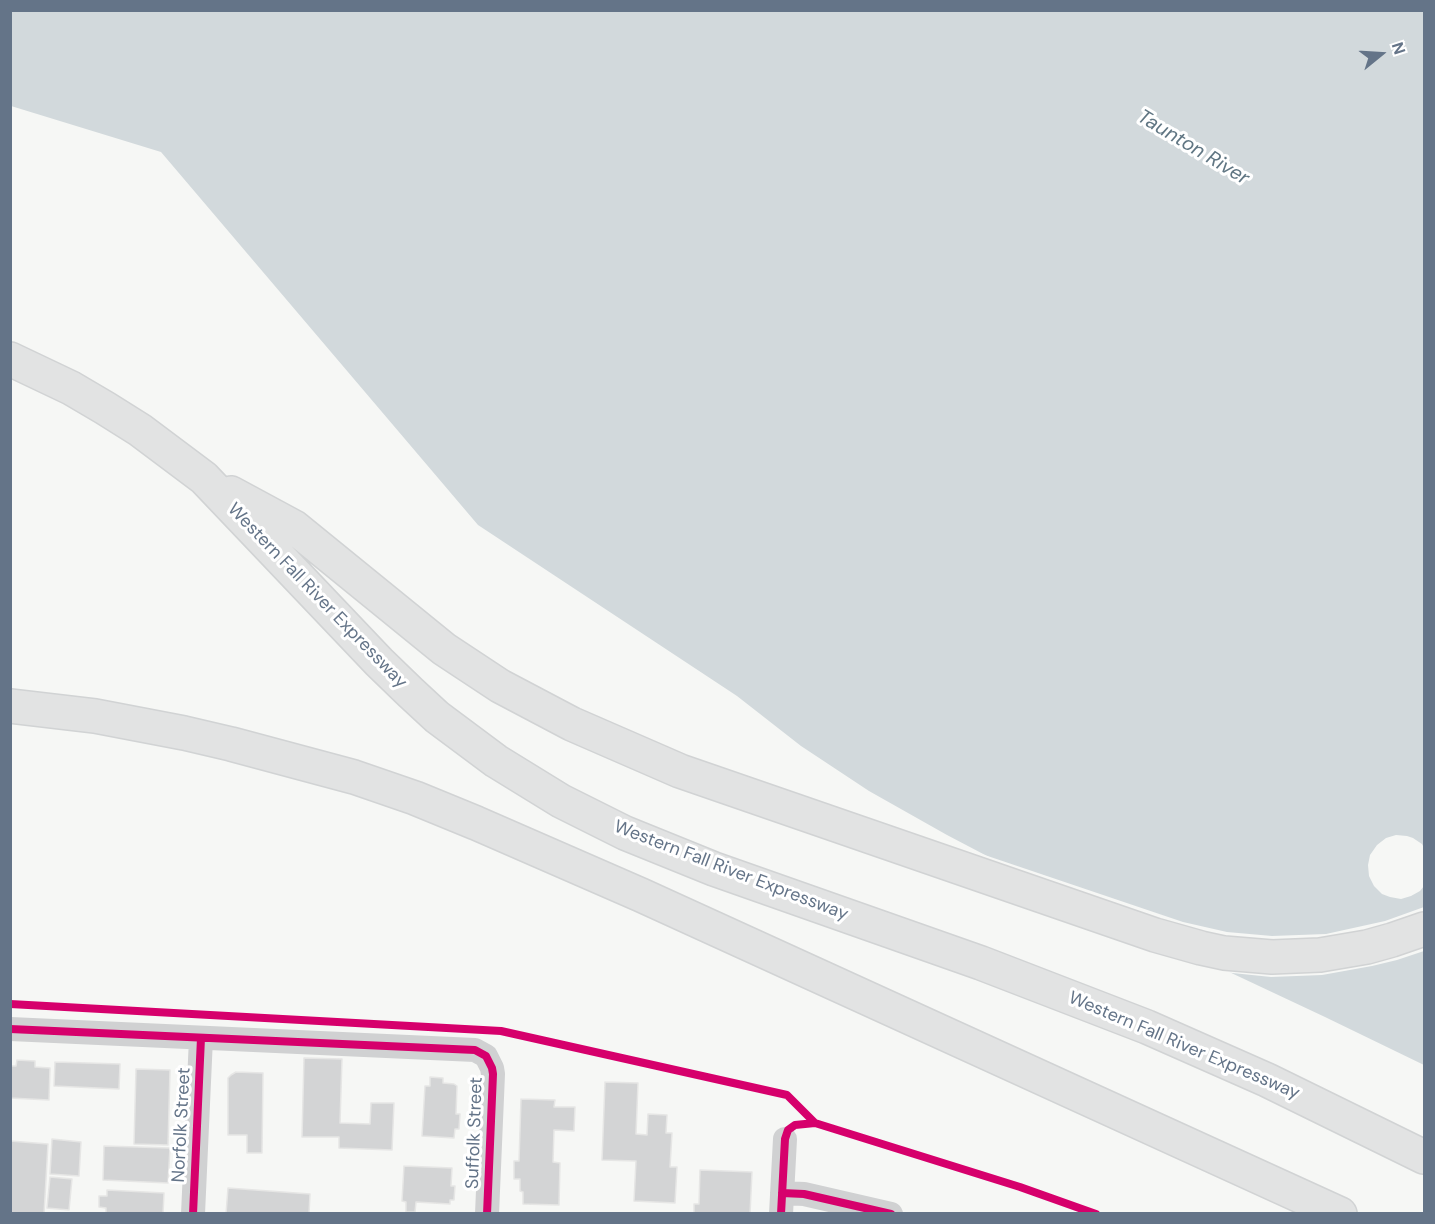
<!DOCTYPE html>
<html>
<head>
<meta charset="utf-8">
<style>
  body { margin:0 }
  #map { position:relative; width:1435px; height:1224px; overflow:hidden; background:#f6f7f5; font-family:"DM Sans",sans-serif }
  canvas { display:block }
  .frame { position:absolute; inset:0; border:12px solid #647488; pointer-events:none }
  .north { position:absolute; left:1351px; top:24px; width:60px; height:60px; -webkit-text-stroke:4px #fff; paint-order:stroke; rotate:72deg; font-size:16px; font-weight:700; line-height:24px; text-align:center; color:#647488 }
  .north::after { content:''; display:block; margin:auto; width:21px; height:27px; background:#647488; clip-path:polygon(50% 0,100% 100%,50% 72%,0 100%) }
</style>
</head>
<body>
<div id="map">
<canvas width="1435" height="1224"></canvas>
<div class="frame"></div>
<div class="north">N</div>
</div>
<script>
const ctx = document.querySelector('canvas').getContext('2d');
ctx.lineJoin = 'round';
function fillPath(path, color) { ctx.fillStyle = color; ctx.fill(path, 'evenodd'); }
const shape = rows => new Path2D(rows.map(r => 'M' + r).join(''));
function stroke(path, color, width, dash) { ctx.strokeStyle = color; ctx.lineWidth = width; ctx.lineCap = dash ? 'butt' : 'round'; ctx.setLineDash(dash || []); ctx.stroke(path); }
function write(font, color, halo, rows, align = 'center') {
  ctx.font = font + ' "DM Sans",sans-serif'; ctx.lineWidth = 6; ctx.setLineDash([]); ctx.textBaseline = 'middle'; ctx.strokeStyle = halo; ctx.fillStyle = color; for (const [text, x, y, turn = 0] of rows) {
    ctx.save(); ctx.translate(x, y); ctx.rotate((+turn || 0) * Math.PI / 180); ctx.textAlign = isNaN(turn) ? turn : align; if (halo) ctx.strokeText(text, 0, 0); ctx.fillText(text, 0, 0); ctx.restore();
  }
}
const water = shape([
  [10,11,1424,11,1424,1065,1325,1017,1027,877,947,835,869,791,801,746,737,696,478,525,161,152,11,106]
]);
const pier = shape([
  [1396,835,1407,836,1413,838,1422,844,1424,848,1424,886,1420,891,1411,896,1401,899,1390,897,1382,894,1374,886,1369,876,1368,865,1370,855,1377,845,1386,838],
  [964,848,1183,922,1227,932,1272,936,1326,934,1385,921,1424,907,1424,951,1397,960,1372,966,1322,975,1271,977,1223,972,1026,879]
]);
const building = shape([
  [304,1058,342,1059,340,1123,370,1124,371,1103,394,1103,392,1150,339,1148,339,1137,302,1137,304,1058],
  [17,1060,35,1061,35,1067,50,1068,49,1100,10,1098,10,1066,16,1066,17,1060],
  [55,1062,120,1064,119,1089,54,1086,55,1062],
  [136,1069,170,1070,168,1145,134,1144,136,1069],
  [236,1072,263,1073,262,1153,247,1153,247,1135,228,1135,228,1078,231,1075,236,1072],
  [430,1077,443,1078,443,1083,454,1084,457,1086,456,1114,460,1114,459,1129,455,1129,454,1138,422,1136,425,1086,430,1086,430,1077],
  [605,1082,638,1083,636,1134,647,1135,648,1114,667,1115,666,1133,672,1133,670,1167,677,1167,675,1203,634,1201,636,1161,602,1160,605,1082],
  [521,1099,555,1100,554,1107,575,1107,574,1131,554,1130,553,1162,560,1163,559,1205,523,1204,523,1192,520,1191,520,1179,514,1179,514,1161,519,1161,521,1099],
  [52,1139,81,1142,79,1176,50,1174,52,1139],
  [10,1141,48,1144,44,1214,10,1214,10,1141],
  [104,1146,170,1148,168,1183,103,1180,104,1146],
  [404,1166,452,1168,451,1186,455,1186,454,1200,450,1200,450,1204,416,1202,415,1212,406,1212,406,1202,402,1201,404,1166],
  [700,1170,752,1172,750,1214,694,1214,694,1204,699,1204,700,1170],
  [50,1177,72,1179,69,1210,47,1208,50,1177],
  [228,1188,310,1194,309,1214,226,1214,228,1188],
  [107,1190,164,1193,163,1214,106,1214,106,1208,99,1207,99,1196,107,1196,107,1190]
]);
const street = shape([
  [10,1029,475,1050,486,1056,492,1068,493,1074,487,1214],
  [782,1193,804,1194,891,1214],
  [193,1214,201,1038],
  [781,1214,785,1139]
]);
const highway = shape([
  [10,359,71,388,105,408,140,430,204,478,379,662,410,692,437,717,496,761,561,801,625,833,714,869,981,963,1147,1027,1267,1080,1424,1157],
  [231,493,294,527,444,649,500,686,572,724,680,771,1155,935,1201,948,1224,953,1272,957,1320,955,1367,947,1392,940,1424,929],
  [10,706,95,716,184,733,231,744,354,777,415,798,476,823,641,895,1340,1214]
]);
const cycleway = shape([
  [10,1004,501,1031,787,1095,815,1123],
  [10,1029,475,1050,486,1056,492,1068,493,1074,487,1214],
  [782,1193,804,1194,891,1214],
  [193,1214,201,1038],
  [781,1214,785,1139,788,1130,795,1125,815,1123,1020,1187,1096,1214]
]);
const streetNames = [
  ["Western Fall River Expressway",317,596,46],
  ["Western Fall River Expressway",731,871,21],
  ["Western Fall River Expressway",1184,1046,23],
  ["Norfolk Street",182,1125,-87],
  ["Suffolk Street",475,1133,-88]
];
const waterNames = [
  ["Taunton River",1193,148,31]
];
fillPath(water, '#d2d9dc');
fillPath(pier, '#f6f7f5');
fillPath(building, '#d3d4d5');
stroke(building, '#e6e6e5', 1.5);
stroke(highway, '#d1d3d4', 36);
stroke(street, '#d0d1d2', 24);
stroke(highway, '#e2e3e3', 33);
stroke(cycleway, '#d6006c', 8);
write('18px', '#647488', '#fff', streetNames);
write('italic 20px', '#607683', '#fff', waterNames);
</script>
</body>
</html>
